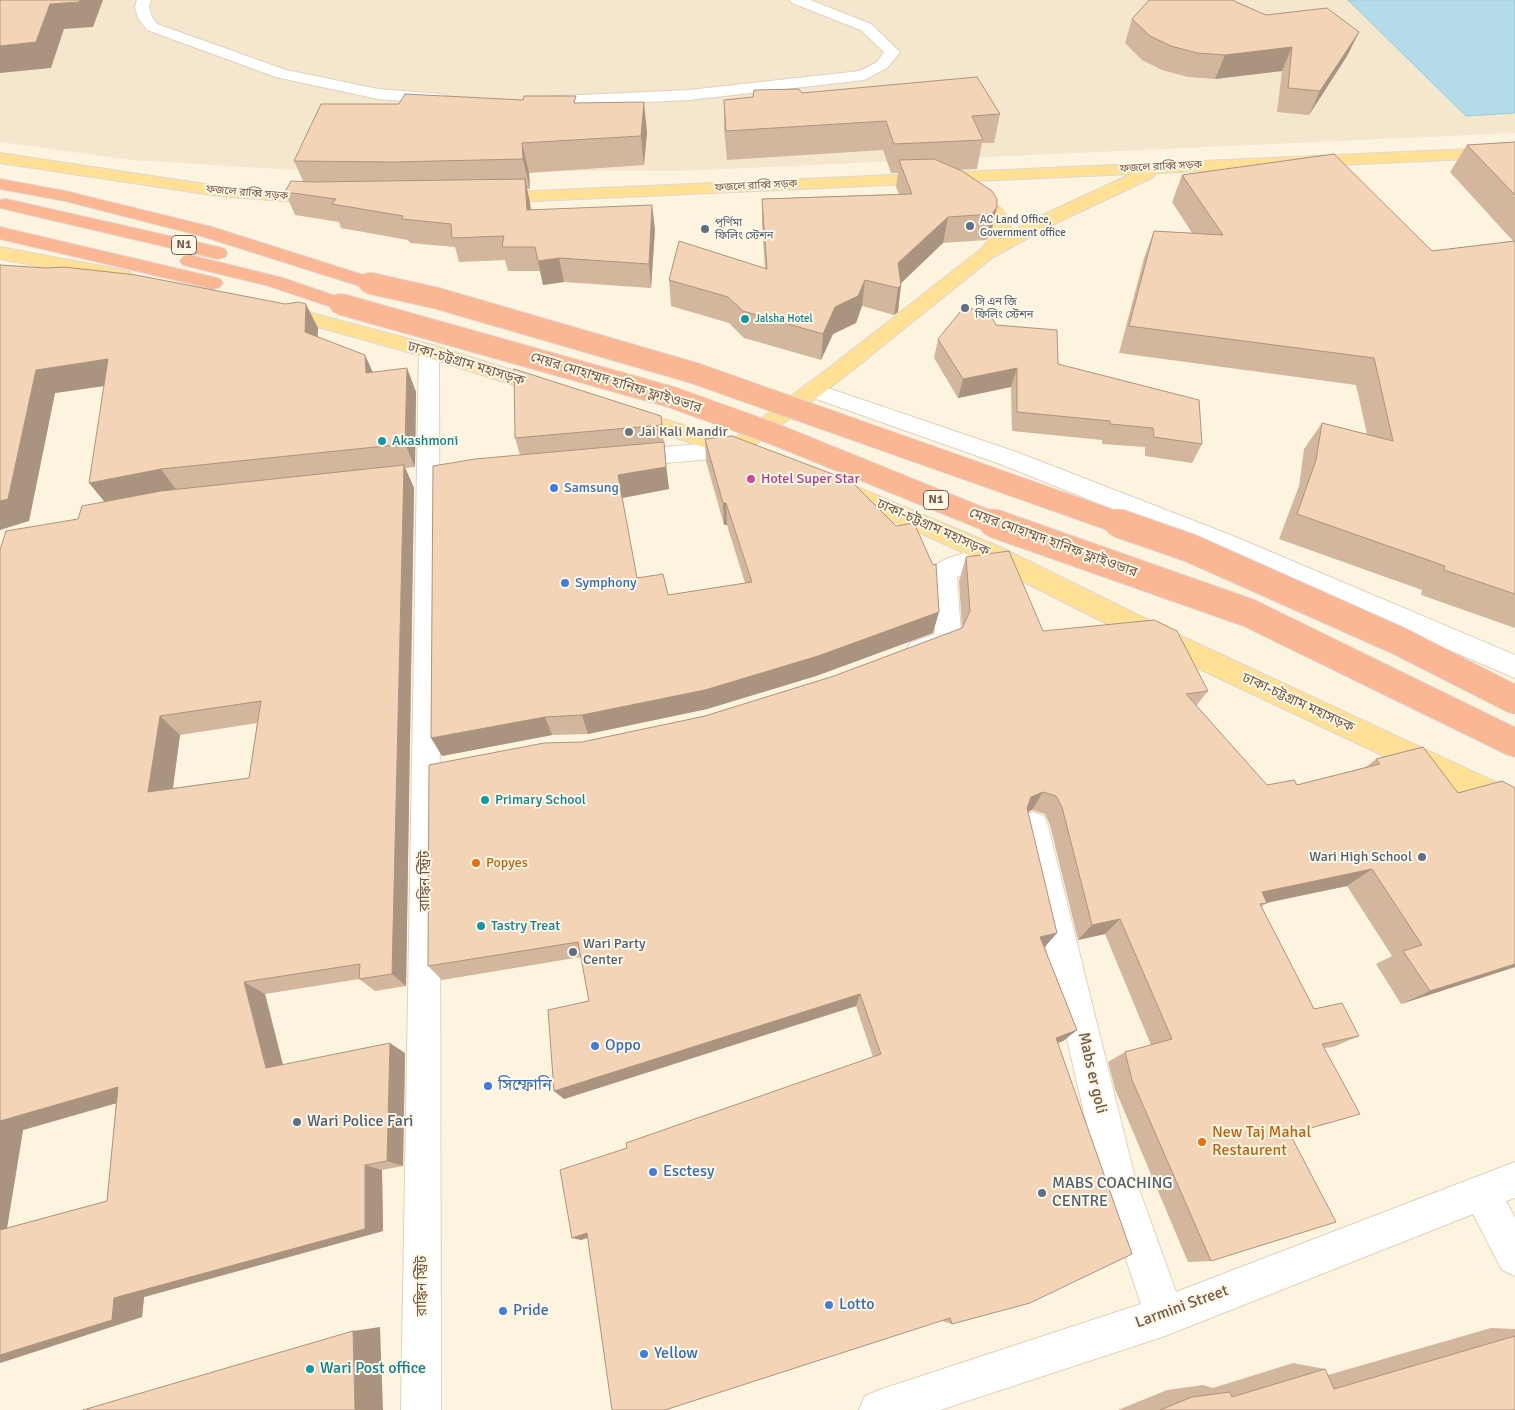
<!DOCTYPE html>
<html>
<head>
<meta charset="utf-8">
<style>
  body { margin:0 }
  canvas { display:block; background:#fdf4e0 }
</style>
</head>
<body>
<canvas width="1515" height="1410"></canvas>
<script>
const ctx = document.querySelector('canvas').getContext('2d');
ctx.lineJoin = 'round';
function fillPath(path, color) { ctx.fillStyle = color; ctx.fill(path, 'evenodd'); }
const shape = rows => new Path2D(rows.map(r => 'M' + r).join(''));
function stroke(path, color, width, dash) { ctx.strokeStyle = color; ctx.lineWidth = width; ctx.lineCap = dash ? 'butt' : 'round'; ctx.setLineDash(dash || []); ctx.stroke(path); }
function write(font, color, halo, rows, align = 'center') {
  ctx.font = font + ' Signika,"Noto Sans Bengali",sans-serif'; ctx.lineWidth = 4; ctx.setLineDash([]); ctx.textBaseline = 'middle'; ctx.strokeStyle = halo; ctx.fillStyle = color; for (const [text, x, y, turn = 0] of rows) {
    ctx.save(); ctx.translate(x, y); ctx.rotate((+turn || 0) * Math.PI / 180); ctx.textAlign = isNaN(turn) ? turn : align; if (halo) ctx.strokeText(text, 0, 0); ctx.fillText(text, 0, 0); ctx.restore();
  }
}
const residential = shape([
  [0,0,1515,0,1515,133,682,171,295,170,131,160,0,142]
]);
const water = shape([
  [1348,0,1515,0,1515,113,1466,116,1348,0]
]);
const minor = shape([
  [137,0,151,0,149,7,152,17,157,24,286,70,378,89,441,94,447,96,449,99,447,102,441,104,378,99,276,77,147,30,138,18,135,7,137,0],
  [790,0,810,0,871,24,900,52,887,68,864,80,689,100,539,107,533,105,531,102,533,99,539,97,689,90,860,71,877,62,884,52,861,30,792,3,790,0],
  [429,344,436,346,439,351,441,1410,401,1410,419,351,422,346,429,344],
  [813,383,1019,453,1233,536,1515,655,1515,678,1215,550,1003,465,805,395,802,390,805,385,813,383],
  [735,441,743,443,746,449,743,455,735,457,629,466,621,464,618,458,621,452,629,450,735,441],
  [991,545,1000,547,1003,554,1000,561,957,577,961,634,954,649,919,662,910,659,906,651,910,643,935,634,932,572,935,565,948,558,991,545],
  [1033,812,1044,816,1048,826,1135,1178,1176,1292,1515,1162,1515,1198,1506,1201,1515,1218,1515,1276,1502,1270,1473,1214,1165,1336,940,1410,859,1410,865,1396,879,1390,1141,1304,1099,1178,1018,826,1022,816,1033,812]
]);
const major = shape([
  [1515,147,1515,157,1157,173,1154,177,1050,226,992,258,848,374,751,448,752,451,749,457,741,459,617,419,614,414,617,409,625,407,732,440,834,364,981,249,993,234,993,225,988,216,959,197,956,193,959,189,965,188,971,189,1002,209,1011,225,1011,232,1036,218,1131,174,491,203,485,202,482,198,485,194,491,193,1515,147],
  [0,153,218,186,323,194,329,195,332,199,329,203,323,204,218,196,0,163,0,153],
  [0,247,123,270,130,272,133,276,130,280,123,282,0,259,0,247],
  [278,304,436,346,559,385,562,390,559,395,551,397,422,356,271,314,268,310,271,306,278,304],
  [838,479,1000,547,1175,633,1515,791,1515,818,1157,649,982,561,830,493,826,487,830,481,838,479]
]);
const highway = shape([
  [0,179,65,191,212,227,376,279,379,283,376,287,369,289,198,235,65,201,0,189,0,179],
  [6,199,218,247,225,249,227,253,225,257,218,259,0,208,0,200,6,199],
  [0,227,213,277,220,279,223,283,220,287,213,289,0,239,0,227],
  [190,255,283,278,347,300,350,304,347,308,340,310,269,286,183,265,180,261,183,257,190,255]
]);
const highwayBridgeFar1 = shape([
  [369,283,436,298,694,373,1122,524],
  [340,304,671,397,774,434,996,524]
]);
const highwayBridge = shape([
  [993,523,1249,613,1515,743],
  [1118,523,1190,548,1399,641,1515,700]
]);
const wall = shape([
  [1236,2,1266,15,1359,32,1347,56,1309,115,1277,112,1282,71,1215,79,1188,77,1162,70,1142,60,1125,43,1132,19],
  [802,93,1000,114,994,143,982,143,977,169,958,170,992,191,991,233,986,240,943,243,901,283,898,312,894,315,862,306,856,323,833,334,821,360,744,338,729,323,671,306,669,280,765,269,762,225,762,199,899,194,896,187,898,173,891,173,883,150,727,160,724,129,724,100],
  [577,103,647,132,644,165,529,173,530,189,527,189,530,203,531,209,655,229,651,288,564,282,543,285,540,271,508,271,505,260,459,262,455,247,410,243,408,240,341,228,339,222,295,215,285,192,303,181,294,161],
  [1515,142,1515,628,1421,595,1422,590,1279,539,1299,486,1304,449,1322,423,1367,434,1356,385,1119,353,1144,258,1154,231,1192,233,1172,202,1182,175,1432,251,1513,241,1450,172,1467,145],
  [0,265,318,328,317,336,373,373,407,368,416,392,415,467,405,468,414,488,406,986,375,991,359,979,265,994,283,1065,405,1053,403,1166,382,1170,383,1231,144,1297,142,1317,0,1363,0,550,78,519,105,502,104,386,55,393,29,521],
  [257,723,249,778,173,788,180,735],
  [116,1103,107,1201,7,1228,23,1130],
  [996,325,1058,364,1202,444,1192,463,1145,456,1145,447,1102,444,1102,440,1012,431,1011,387,958,398,934,358,938,339],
  [661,416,669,489,622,498,637,578,668,595,745,583,727,525,724,525,706,461,705,439,933,633,816,676,707,709,588,734,552,735,442,756,520,455,515,438],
  [966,557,1043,631,1208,691,1196,706,1267,785,1297,785,1366,767,1376,759,1423,747,1515,967,1401,1004,1376,964,1392,956,1347,886,1267,903,1261,907,1314,1009,1359,1036,1333,1047,1325,1048,1290,1134,1211,1261,1188,1262,1115,1089,1108,1062,1125,1052,1151,1045,1105,934,1078,940,1050,825,1045,814,1032,810,1028,812,1044,948,1077,1030,1063,1041,1058,1043,952,1324,942,1321,587,1238,581,1240,627,1148,873,1057,856,1006,564,1099,554,1091,589,1001,581,957,442,980,428,966,582,742,705,716,834,676,962,628,962,627,959,581],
  [1491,1328,1515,1329,1515,1410,1118,1410,1167,1390,1203,1385,1213,1388,1293,1363,1325,1369,1328,1375]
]);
const shadedWall = shape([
  [80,0,103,0,93,27,64,29,51,68,0,73,0,46,50,4],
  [1359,32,1347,56,1309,115,1320,91],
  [1292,47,1282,71,1215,79,1225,55],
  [644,102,647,132,644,165,641,136],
  [522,143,529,173,530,189,523,159],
  [525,179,530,203,532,233,527,210],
  [652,205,655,229,651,288,649,264],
  [997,207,991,233,986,240,992,214],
  [948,217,943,243,896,288,898,263],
  [559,258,564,282,543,285,538,261],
  [865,280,862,306,856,323,833,334,821,360,823,334,835,307],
  [901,285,898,312,894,315,898,288],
  [306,304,318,328,317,355,305,332],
  [365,355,376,379,366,373],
  [108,359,125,383,55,393,29,521,0,530,0,501,36,370],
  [407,368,416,392,415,467,405,444],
  [1017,368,1011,387,958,398,963,379],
  [404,465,414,488,406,986,392,974],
  [666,467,669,489,622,498,618,475],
  [161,469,178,492,108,506,89,483],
  [723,503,726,503,727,525,724,525],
  [939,612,933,633,816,676,707,709,588,734,582,715],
  [160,716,180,735,170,809,148,792],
  [545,717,552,735,442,756,431,738],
  [1043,792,1032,810,1020,815,1031,797],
  [1372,869,1347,886,1241,908,1262,892],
  [1120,919,1105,934,1078,940,1092,925],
  [1057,933,1044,948,1040,937],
  [1515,964,1515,967,1401,1004,1430,991],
  [244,982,265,994,286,1077,266,1068],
  [860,994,856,1006,564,1099,554,1091],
  [1077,1030,1063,1041,1043,1048,1056,1038],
  [390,1043,405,1053,403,1166,387,1161],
  [118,1087,145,1095,23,1130,5,1240,0,1240,0,1121],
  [365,1165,382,1170,383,1231,144,1297,142,1317,0,1363,0,1355,114,1298],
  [587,1233,595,1235,581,1240,572,1238],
  [380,1327,383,1410,355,1410,353,1331]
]);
const building = shape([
  [0,0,80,0,79,2,50,4,36,42,0,46,0,0],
  [1149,0,1233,0,1236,2,1266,15,1327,8,1359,32,1320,91,1288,88,1292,47,1225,55,1197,53,1171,46,1150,36,1132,19,1149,0],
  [977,77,1000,114,972,116,983,140,894,144,886,121,726,131,724,100,753,97,754,90,799,89,802,93,977,77],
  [405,94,523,100,524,96,576,96,574,103,644,102,641,136,522,143,523,159,394,162,294,161,321,104,399,104,405,94],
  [1515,142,1515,195,1467,145,1515,142],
  [1334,154,1432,251,1515,241,1515,594,1444,570,1445,566,1297,514,1316,460,1322,423,1393,441,1374,358,1129,326,1154,231,1223,235,1182,175,1334,154],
  [934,159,962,171,992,191,997,199,997,207,992,214,948,217,898,263,901,285,898,288,865,280,858,296,835,307,823,334,743,311,728,297,669,280,679,241,767,269,762,199,912,194,899,160,934,159],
  [525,179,527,210,652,205,649,264,559,258,538,261,535,247,502,247,504,236,452,238,451,224,402,219,403,216,332,204,336,199,285,192,291,181,314,182,525,179],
  [0,265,46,268,64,267,136,275,285,304,299,302,306,304,305,332,365,355,366,373,407,368,405,444,161,469,89,483,108,359,36,370,8,499,0,501,0,265],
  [965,306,991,316,996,325,1057,330,1058,364,1199,400,1202,444,1154,437,1153,428,1110,424,1110,421,1017,412,1017,368,963,379,938,339,965,306],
  [514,369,661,416,662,425,515,438,514,369],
  [732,436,851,481,896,526,914,523,933,565,936,564,939,612,818,656,705,690,582,715,545,717,431,738,433,466,475,459,664,442,666,467,618,475,637,578,663,574,668,595,752,582,726,503,723,503,705,439,732,436],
  [404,465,392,974,359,979,360,964,244,982,266,1068,390,1043,387,1161,365,1165,365,1229,114,1298,112,1320,0,1355,0,1230,107,1201,118,1087,0,1121,0,550,6,531,78,519,82,506,161,491,404,465],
  [261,701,249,778,148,792,160,716,261,701],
  [1009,551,1043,631,1154,620,1177,631,1208,691,1186,694,1267,785,1294,780,1297,785,1380,764,1376,759,1423,747,1458,793,1502,781,1515,788,1515,964,1430,991,1403,951,1422,945,1372,869,1262,892,1267,903,1260,904,1314,1009,1342,1003,1359,1036,1322,1044,1360,1114,1290,1134,1336,1222,1211,1261,1132,1080,1125,1052,1172,1039,1120,919,1092,925,1062,807,1056,796,1043,792,1031,797,1027,808,1057,933,1040,937,1077,1030,1056,1038,1132,1254,1030,1303,952,1324,950,1318,665,1410,612,1410,587,1233,572,1238,560,1170,627,1148,626,1143,881,1054,860,994,554,1091,548,1010,589,1001,578,942,428,966,429,765,544,743,582,742,705,716,834,676,962,628,970,611,966,557,1009,551],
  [353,1331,355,1410,83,1410,353,1331],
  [1515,1336,1515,1410,1160,1410,1192,1397,1230,1392,1232,1397,1325,1369,1334,1389,1515,1336]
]);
const markers = [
  [970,226,5,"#5c6f8a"],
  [705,229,5,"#5c6f8a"],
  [965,308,5,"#5c6f8a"],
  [745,319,5,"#0f9aa8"],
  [629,432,5,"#6b7280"],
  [382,441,5,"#0f9aa8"],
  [751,479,5,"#d1479c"],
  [554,488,5,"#3f7fe0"],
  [565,583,5,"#3f7fe0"],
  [485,800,5,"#0f9aa8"],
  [1422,857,5,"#5c6f8a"],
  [476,863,5,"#e8710a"],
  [481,926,5,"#0f9aa8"],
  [573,952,5,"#5c6f8a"],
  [595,1046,5,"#3f7fe0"],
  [488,1086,5,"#3f7fe0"],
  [297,1122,5,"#5c6f8a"],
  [1202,1142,5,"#e8710a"],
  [653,1172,5,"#3f7fe0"],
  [1042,1193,5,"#5c6f8a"],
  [829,1305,5,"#3f7fe0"],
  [503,1311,5,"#3f7fe0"],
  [644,1354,5,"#3f7fe0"],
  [310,1369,5,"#0f9aa8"]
];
const farStreetnames = [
  ["ফজলে রাব্বি সড়ক",1161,167,-3],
  ["ফজলে রাব্বি সড়ক",756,186,-3],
  ["ফজলে রাব্বি সড়ক",247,193,5]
];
const farServicenames = [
  ["AC Land Office,",980,220],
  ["Government office",980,233],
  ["পূর্ণিমা",715,223],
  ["ফিলিং স্টেশন",715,236],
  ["সি এন জি",975,302],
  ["ফিলিং স্টেশন",975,315]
];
const farCulturenames = [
  ["Jalsha Hotel",755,319]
];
const shields = [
  [184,245,25],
  [936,500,25]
];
const shieldNames = [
  ["N1",184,245],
  ["N1",936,500]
];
const streetNames = [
  ["ঢাকা-চট্টগ্রাম মহাসড়ক",466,364,17],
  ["মেয়র মোহাম্মদ হানিফ ফ্লাইওভার",616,383,17],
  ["ঢাকা-চট্টগ্রাম মহাসড়ক",933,528,24],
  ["মেয়র মোহাম্মদ হানিফ ফ্লাইওভার",1053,543,20],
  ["ঢাকা-চট্টগ্রাম মহাসড়ক",1298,703,25],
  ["রাঙ্কিন স্ট্রিট",425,881,-90],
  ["রাঙ্কিন স্ট্রিট",422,1286,-90]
];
const worshipNames = [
  ["Jai Kali Mandir",639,432]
];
const cultureNames = [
  ["Akashmoni",392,441],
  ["Primary School",495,800],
  ["Tastry Treat",491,926]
];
const hotelNames = [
  ["Hotel Super Star",761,479]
];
const shopNames = [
  ["Samsung",564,488],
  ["Symphony",575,583]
];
const serviceNames = [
  ["Wari High School",1412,857],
  ["Wari Party",583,944,"left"],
  ["Center",583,960,"left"]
];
const foodNames = [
  ["Popyes",486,863]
];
const nearShopnames = [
  ["Oppo",605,1046],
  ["সিম্ফোনি",498,1086],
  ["Esctesy",663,1172],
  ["Lotto",839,1305],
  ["Pride",513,1311],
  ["Yellow",654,1354]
];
const nearStreetnames = [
  ["Mabs er goli",1092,1073,77],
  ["Larmini Street",1182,1307,-20]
];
const nearServicenames = [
  ["Wari Police Fari",307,1122],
  ["MABS COACHING",1052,1184],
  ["CENTRE",1052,1202]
];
const nearFoodnames = [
  ["New Taj Mahal",1212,1133],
  ["Restaurent",1212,1151]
];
const nearCulturenames = [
  ["Wari Post office",320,1369]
];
fillPath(residential, '#f5e7ce');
fillPath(water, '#b4dce8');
stroke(water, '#99cbda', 1);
stroke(minor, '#e2d1bc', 2);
stroke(major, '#ded8d3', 2);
stroke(highway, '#ded8d3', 2);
fillPath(minor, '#fff');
fillPath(major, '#ffe095');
fillPath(highway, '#fbb793');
stroke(highwayBridgeFar1, '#ded8d3', 23, []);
stroke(highwayBridge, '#ded8d3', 30, []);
stroke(highwayBridgeFar1, '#fbb793', 21);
stroke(highwayBridge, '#fbb793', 28);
fillPath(wall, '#d2b69d');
fillPath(shadedWall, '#ab947f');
fillPath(building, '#f4d4b6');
stroke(building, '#ab947f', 1);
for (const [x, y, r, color] of markers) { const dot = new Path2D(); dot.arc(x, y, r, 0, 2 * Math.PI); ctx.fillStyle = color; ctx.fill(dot); stroke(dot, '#fff8e7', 2); }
write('11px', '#755b46', '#fff8e7', farStreetnames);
write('11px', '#4e5e75', '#fff8e7', farServicenames, 'left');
write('11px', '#0d838f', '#fff8e7', farCulturenames, 'left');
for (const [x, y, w] of shields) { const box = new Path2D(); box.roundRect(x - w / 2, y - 9.5, w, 19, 4); ctx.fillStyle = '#fff8e7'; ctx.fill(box); stroke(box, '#755b46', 1); }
write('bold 12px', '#755b46', null, shieldNames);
write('14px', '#755b46', '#fff8e7', streetNames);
write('14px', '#5b616d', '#fff8e7', worshipNames, 'left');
write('14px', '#0d838f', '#fff8e7', cultureNames, 'left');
write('14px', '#b23c85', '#fff8e7', hotelNames, 'left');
write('14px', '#366cbe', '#fff8e7', shopNames, 'left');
write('14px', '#4e5e75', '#fff8e7', serviceNames, 'right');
write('14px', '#c56008', '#fff8e7', foodNames, 'left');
write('16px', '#366cbe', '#fff8e7', nearShopnames, 'left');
write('16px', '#755b46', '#fff8e7', nearStreetnames);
write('16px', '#4e5e75', '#fff8e7', nearServicenames, 'left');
write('16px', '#c56008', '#fff8e7', nearFoodnames, 'left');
write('16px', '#0d838f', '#fff8e7', nearCulturenames, 'left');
</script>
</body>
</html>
